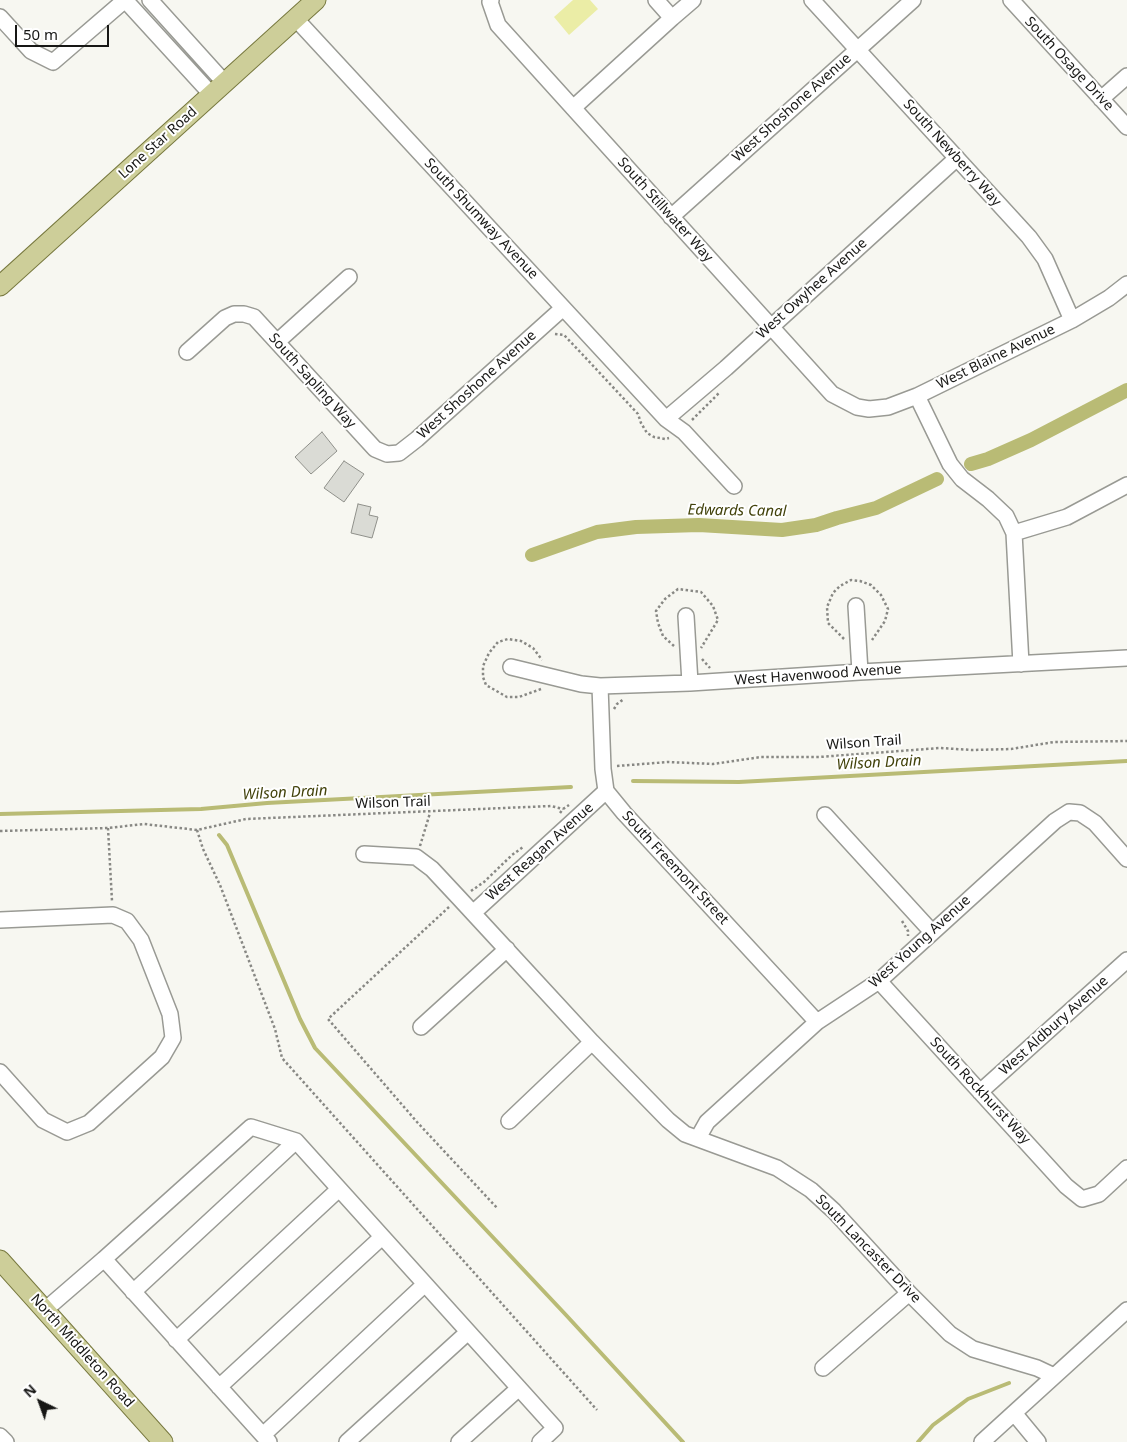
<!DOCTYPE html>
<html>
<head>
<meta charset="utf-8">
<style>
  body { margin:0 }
  #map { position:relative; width:1127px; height:1442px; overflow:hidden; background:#f7f7f1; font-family:"Noto Sans",sans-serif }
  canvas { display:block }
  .north { position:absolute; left:15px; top:1377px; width:50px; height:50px; -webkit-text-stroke:4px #fff; paint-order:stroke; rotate:318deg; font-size:14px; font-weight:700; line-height:20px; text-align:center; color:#171715 }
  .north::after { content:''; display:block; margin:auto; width:18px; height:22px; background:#171715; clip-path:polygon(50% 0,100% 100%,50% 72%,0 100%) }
  .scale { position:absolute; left:15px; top:25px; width:94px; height:22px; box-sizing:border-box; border:2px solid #171715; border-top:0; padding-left:6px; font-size:15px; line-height:18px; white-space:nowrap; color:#171715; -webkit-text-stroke:4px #fff; paint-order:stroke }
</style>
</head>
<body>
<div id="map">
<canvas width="1127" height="1442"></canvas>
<div class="north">N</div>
<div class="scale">50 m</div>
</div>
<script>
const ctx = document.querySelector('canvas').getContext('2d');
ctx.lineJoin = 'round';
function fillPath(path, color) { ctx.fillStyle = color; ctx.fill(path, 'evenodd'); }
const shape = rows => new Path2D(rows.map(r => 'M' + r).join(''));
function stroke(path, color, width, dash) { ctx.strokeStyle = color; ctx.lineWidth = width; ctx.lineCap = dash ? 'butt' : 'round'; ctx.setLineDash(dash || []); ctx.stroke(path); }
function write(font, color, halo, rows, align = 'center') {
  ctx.font = font + ' "Noto Sans",sans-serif'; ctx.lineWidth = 4; ctx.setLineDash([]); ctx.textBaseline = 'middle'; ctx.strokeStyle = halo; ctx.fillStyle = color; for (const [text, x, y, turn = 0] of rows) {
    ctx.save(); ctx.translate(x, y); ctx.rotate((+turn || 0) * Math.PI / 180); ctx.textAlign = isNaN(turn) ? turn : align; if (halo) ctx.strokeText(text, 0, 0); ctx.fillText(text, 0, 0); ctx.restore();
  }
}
const green = shape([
  [573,0,590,0,598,9,569,35,554,17]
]);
const stream = shape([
  [633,781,739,782,1127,761],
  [0,814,201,809,267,803,571,787],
  [219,835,227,845,300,1019,315,1048,566,1315,683,1442],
  [918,1442,933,1425,968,1399,1009,1383]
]);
const canal = shape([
  [971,464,988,459,1031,440,1127,390],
  [532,555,597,532,636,527,699,525,782,530,816,525,837,518,876,508,937,479]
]);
const building = shape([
  [322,432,337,451,311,474,295,457,322,432],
  [344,461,364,474,344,502,324,488,344,461],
  [358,504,371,507,369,515,378,517,372,538,351,533,358,504]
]);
const path = shape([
  [555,334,564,335,583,355,638,414,641,423,647,433,654,437,665,439,669,438],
  [692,420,719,393],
  [844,639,828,623,827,607,833,593,840,586,851,580,860,581,871,585,881,595,888,609,885,621,872,640],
  [674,646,663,636,658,623,656,611,665,599,678,589,701,592,713,606,718,620,701,648],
  [702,659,710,668],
  [541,689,519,697,507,697,486,685,483,677,483,666,489,653,498,642,508,639,521,641,533,648,542,660],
  [614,709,617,704,624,699],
  [617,766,668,762,713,764,761,757,819,757,940,748,972,750,1011,749,1054,742,1127,741],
  [560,813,563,809,569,805],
  [108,828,112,901],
  [197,830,203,849,220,885,275,1029,282,1058,597,1410],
  [0,831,108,828,144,824,197,830,246,819,551,806,563,809],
  [420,846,430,813],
  [471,891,484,882,512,855,523,847],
  [449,907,328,1019,417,1122,498,1209],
  [902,921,908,931,908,936]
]);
const minor = shape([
  [125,0,211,94],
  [150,0,224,82],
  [491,0,490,2,498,25,832,394,857,407,869,409,888,407,917,396,1072,320,1109,298,1127,284],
  [656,0,672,18,693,0],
  [812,0,1029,237,1045,259,1072,320],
  [1011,0,1127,127],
  [0,17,31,51,53,62,125,0],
  [296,19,666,419,684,432,734,486],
  [1101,99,1127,76],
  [573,108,672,18],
  [671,217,913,0],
  [277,342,349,277],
  [187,352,225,318,234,314,244,314,254,317,375,449,387,454,399,453,417,439,563,308],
  [917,396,950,464,962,479,988,499,1006,516,1014,533,1021,664],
  [666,419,726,368,957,158],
  [1014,533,1067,517,1127,485],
  [856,606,860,672],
  [686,616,690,683],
  [511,667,581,684,600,686,690,683,860,672,1127,658],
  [600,686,603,769,606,791,624,813,817,1022],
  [825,815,932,932],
  [364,854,416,857,432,869,460,899,592,1042,668,1120,685,1134,777,1168,811,1190,834,1211,909,1293,950,1334,973,1349,1037,1368,1054,1376],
  [473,913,606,791],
  [0,920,113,915,127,921,141,940,170,1014,173,1038,162,1057,89,1123,67,1132,43,1120,0,1072],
  [879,981,1066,1186,1082,1199,1099,1194,1127,1168],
  [421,1027,507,949],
  [980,1092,1127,960],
  [509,1121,592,1042],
  [698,1138,707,1122,817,1022,879,981,1055,821,1069,812,1080,813,1095,823,1127,859],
  [133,1292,296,1141],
  [45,1310,104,1259],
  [176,1340,339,1189],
  [823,1368,909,1293],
  [219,1387,382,1237],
  [1014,1413,1038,1442],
  [263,1435,425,1284],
  [0,1436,6,1442],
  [269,1442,104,1259,251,1127,296,1141,555,1428,540,1442],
  [347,1442,468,1332],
  [459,1442,519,1388],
  [982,1442,1127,1310]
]);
const major = shape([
  [0,286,316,0],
  [0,1260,163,1442]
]);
const streetNames = [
  ["South Osage Drive",1069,64,47],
  ["West Shoshone Avenue",792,108,-42],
  ["Lone Star Road",158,143,-42],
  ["South Newberry Way",952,153,48],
  ["South Stillwater Way",665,210,48],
  ["South Shumway Avenue",481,219,47],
  ["West Owyhee Avenue",812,289,-42],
  ["West Blaine Avenue",996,357,-26],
  ["South Sapling Way",312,381,48],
  ["West Shoshone Avenue",477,385,-42],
  ["West Havenwood Avenue",818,675,-4],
  ["Wilson Trail",864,743,-4],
  ["Wilson Trail",393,803,-2],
  ["West Reagan Avenue",540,852,-42],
  ["South Freemont Street",675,868,47],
  ["West Young Avenue",920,942,-42],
  ["West Aldbury Avenue",1054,1026,-42],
  ["South Rockhurst Way",980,1091,47],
  ["South Lancaster Drive",868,1249,46],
  ["North Middleton Road",82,1351,48]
];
const waterNames = [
  ["Edwards Canal",737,511,1],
  ["Wilson Drain",879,763,-3],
  ["Wilson Drain",285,793,-3]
];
fillPath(green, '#ebeda6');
stroke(stream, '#b9bb75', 4);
stroke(canal, '#b9bb75', 14);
fillPath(building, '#dadbd5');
stroke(building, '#8f908a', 1);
stroke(minor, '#999a94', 18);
stroke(major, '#78793f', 21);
stroke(path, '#888884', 2.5, [2.5, 2.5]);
stroke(minor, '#fff', 15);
stroke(major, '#cdce99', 19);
write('14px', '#171715', '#fff', streetNames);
write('italic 15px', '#42420b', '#fff', waterNames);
</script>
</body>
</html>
